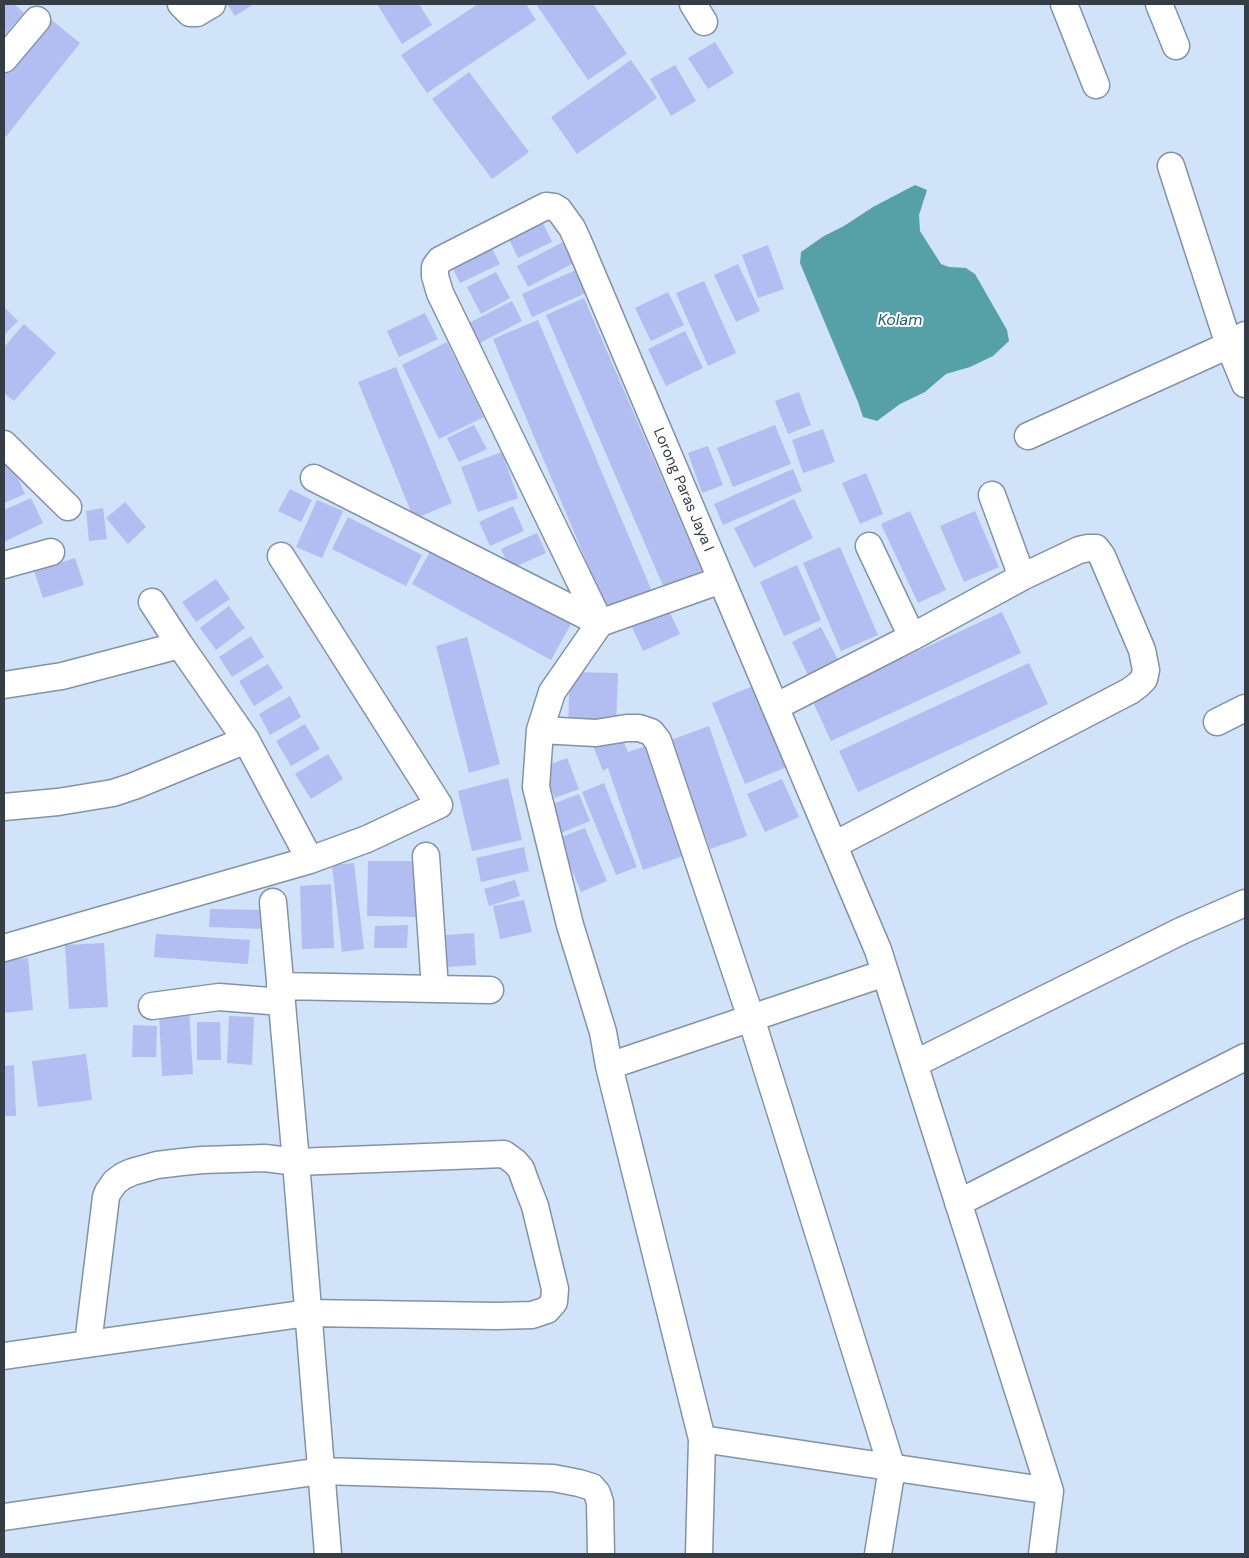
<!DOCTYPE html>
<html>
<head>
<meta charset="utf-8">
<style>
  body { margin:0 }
  #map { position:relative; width:1249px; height:1558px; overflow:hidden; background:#d0e3f8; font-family:"DM Sans",sans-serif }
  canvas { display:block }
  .frame { position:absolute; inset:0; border:5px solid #353d45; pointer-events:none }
</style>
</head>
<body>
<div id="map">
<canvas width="1249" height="1558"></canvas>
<div class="frame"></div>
</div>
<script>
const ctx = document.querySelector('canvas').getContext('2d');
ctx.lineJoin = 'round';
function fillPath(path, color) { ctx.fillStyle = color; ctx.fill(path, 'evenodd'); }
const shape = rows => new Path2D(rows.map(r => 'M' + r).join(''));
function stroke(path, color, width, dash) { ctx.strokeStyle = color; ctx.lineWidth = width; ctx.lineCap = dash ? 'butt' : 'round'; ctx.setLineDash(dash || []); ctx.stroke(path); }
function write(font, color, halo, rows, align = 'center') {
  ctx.font = font + ' "DM Sans",sans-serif'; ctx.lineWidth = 4; ctx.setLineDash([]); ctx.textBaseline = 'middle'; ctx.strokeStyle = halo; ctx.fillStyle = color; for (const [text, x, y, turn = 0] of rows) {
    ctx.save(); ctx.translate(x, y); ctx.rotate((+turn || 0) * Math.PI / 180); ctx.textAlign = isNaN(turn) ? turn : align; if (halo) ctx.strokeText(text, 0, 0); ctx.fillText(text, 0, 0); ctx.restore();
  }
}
const water = shape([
  [915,185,927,190,919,215,920,231,941,264,949,267,966,268,975,274,1007,330,1009,341,993,356,970,367,946,374,925,392,900,404,877,421,863,417,858,402,800,263,801,252,824,236,844,226,873,207]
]);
const building = shape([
  [4,4,14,4,24,13,4,35],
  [227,4,254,4,235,16],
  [377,4,419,4,432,25,402,44],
  [478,4,526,4,536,20,427,93,401,55],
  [536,4,593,4,627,54,588,80],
  [49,18,80,43,4,139,4,74],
  [715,42,734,73,708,89,688,58],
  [631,60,657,98,577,154,551,117],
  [675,65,696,101,671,116,650,79],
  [469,72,529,152,492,179,432,99],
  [540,217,552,242,518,258,506,233],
  [565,241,576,262,528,287,517,266],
  [489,242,500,264,460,283,449,261],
  [768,245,784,289,758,298,742,255],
  [738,264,760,311,736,322,714,275],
  [578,269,588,292,532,317,522,294],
  [496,272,510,298,481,314,467,287],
  [704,281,736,353,708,366,676,293],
  [668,292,684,325,651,341,635,308],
  [584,298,702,571,664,588,546,315],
  [512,301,522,321,478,344,467,324],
  [4,307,18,321,4,335],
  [425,313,438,339,399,357,387,331],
  [538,320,653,594,608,613,493,339],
  [24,324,56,353,14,401,4,393,4,347],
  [685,331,703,368,666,386,648,349],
  [447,342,484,417,439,439,402,365],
  [396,367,452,503,414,519,358,382],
  [799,392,811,425,788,434,775,401],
  [474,425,487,449,459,462,447,438],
  [775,425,791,464,733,487,717,448],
  [823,429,835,462,803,473,792,440],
  [708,446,723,485,702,493,688,453],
  [502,452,518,498,478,512,461,467],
  [10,461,25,494,4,503,4,464],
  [793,469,802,491,723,525,714,504],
  [866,473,883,514,860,524,842,483],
  [290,489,312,500,301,522,278,511],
  [31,498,43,523,4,542,4,510],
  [794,499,813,538,754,568,734,528],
  [317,500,343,511,322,558,296,547],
  [125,502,146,527,128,544,106,518],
  [513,506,524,531,490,546,479,522],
  [103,508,107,539,89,541,86,511],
  [910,511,946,590,918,603,881,524],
  [975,511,999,567,964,582,940,526],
  [348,517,422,555,406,586,332,549],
  [537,533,546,553,510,569,501,549],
  [840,547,878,635,841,651,803,563],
  [432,548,571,624,551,660,412,584],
  [75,558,84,585,43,598,34,571],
  [797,565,821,620,784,636,760,582],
  [216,579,230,599,196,622,182,602],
  [229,606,245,628,216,650,200,628],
  [668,609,680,634,643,651,631,625],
  [1002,612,1021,653,831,741,812,700],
  [821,627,838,660,808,675,792,642],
  [251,636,264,657,232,677,219,657],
  [467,637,500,764,469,773,436,646],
  [1029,663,1048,704,858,792,839,751],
  [268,664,283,688,254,706,239,681],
  [570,672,618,673,616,728,568,726],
  [753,686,787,767,745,784,712,703],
  [290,696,301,717,270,735,259,714],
  [305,724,320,749,291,766,276,741],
  [709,726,747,836,710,849,671,740],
  [620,733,628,752,646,746,683,856,643,870,608,768,603,771,593,746],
  [328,754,343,779,311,799,295,774],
  [567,758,579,789,555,798,543,767],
  [508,778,522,840,472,851,458,791],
  [782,779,799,817,765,832,747,794],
  [604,783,637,867,616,875,582,792],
  [579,794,590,821,561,833,550,805],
  [585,828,607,881,581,892,559,838],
  [524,847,529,871,481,882,476,858],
  [368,861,419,861,419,917,367,916],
  [354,863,364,949,342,952,332,865],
  [515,880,520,896,489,906,484,889],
  [331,884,334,948,302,949,300,886],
  [524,900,532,932,500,939,493,906],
  [210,909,266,910,265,929,209,927],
  [408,925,407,948,374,948,375,926],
  [474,933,476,965,447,967,446,935],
  [156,934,250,940,248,964,154,957],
  [104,943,108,1007,69,1009,65,945],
  [28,958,33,1010,4,1013,4,960],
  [189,1010,193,1074,162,1076,159,1012],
  [229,1016,254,1017,252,1065,227,1063],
  [197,1022,220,1022,221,1060,197,1060],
  [133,1025,157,1026,156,1057,132,1057],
  [86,1054,92,1100,38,1107,32,1061],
  [14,1065,16,1116,4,1116,4,1066]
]);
const minor = shape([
  [181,4,190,13,197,13,212,4],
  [693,4,704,22],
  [1064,4,1096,85],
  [1159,4,1176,46],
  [4,59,37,20],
  [1171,166,1229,345,1245,384],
  [1028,436,1229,345,1245,335],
  [4,444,68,507],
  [314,478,600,623],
  [869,546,912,637],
  [4,565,51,552],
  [721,580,600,623,552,692,540,730,536,787,570,925,603,1032,609,1066,702,1439,1050,1491,1042,1554],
  [152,602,180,645,246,740],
  [600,623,440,293,435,276,435,267,440,260,546,206,554,207,559,210,572,228,578,241,878,950,1050,1491],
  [4,685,62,676,180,645],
  [775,707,912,637,1022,577],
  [1217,722,1245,708],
  [540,730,596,733,627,728,639,728,651,732,658,741,751,1018,892,1468,878,1554],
  [4,807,58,802,113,793,134,786,246,740,310,860],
  [834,845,1130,691,1138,685,1144,679,1146,670,1142,650,1102,556,1096,548,1088,548,1079,550,1022,577,992,495],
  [426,856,435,989],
  [273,902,296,1162,328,1554],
  [4,948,310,860,367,839,439,805,281,556],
  [280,986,490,990],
  [152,1006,219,997,282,1002],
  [914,1064,1181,931,1245,903],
  [609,1066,885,973],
  [958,1203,1245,1057],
  [4,1356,88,1344,308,1313,497,1316,532,1315,547,1310,554,1302,555,1289,535,1206,526,1183,521,1169,515,1162,504,1154,296,1162,265,1158,202,1160,182,1162,157,1165,132,1172,123,1176,115,1182,108,1192,106,1197,88,1344],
  [4,1517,321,1471,553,1478,579,1483,592,1487,597,1493,600,1502,601,1554],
  [699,1554,702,1439]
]);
const streetNames = [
  ["Lorong Paras Jaya I",683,490,67]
];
const waterNames = [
  ["Kolam",900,321]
];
fillPath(water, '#56a1a7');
fillPath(building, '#b2bdf2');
stroke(minor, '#8293a7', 29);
stroke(minor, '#fff', 26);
write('15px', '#353d45', '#fff', streetNames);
write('italic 16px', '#226165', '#fff', waterNames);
</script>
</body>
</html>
